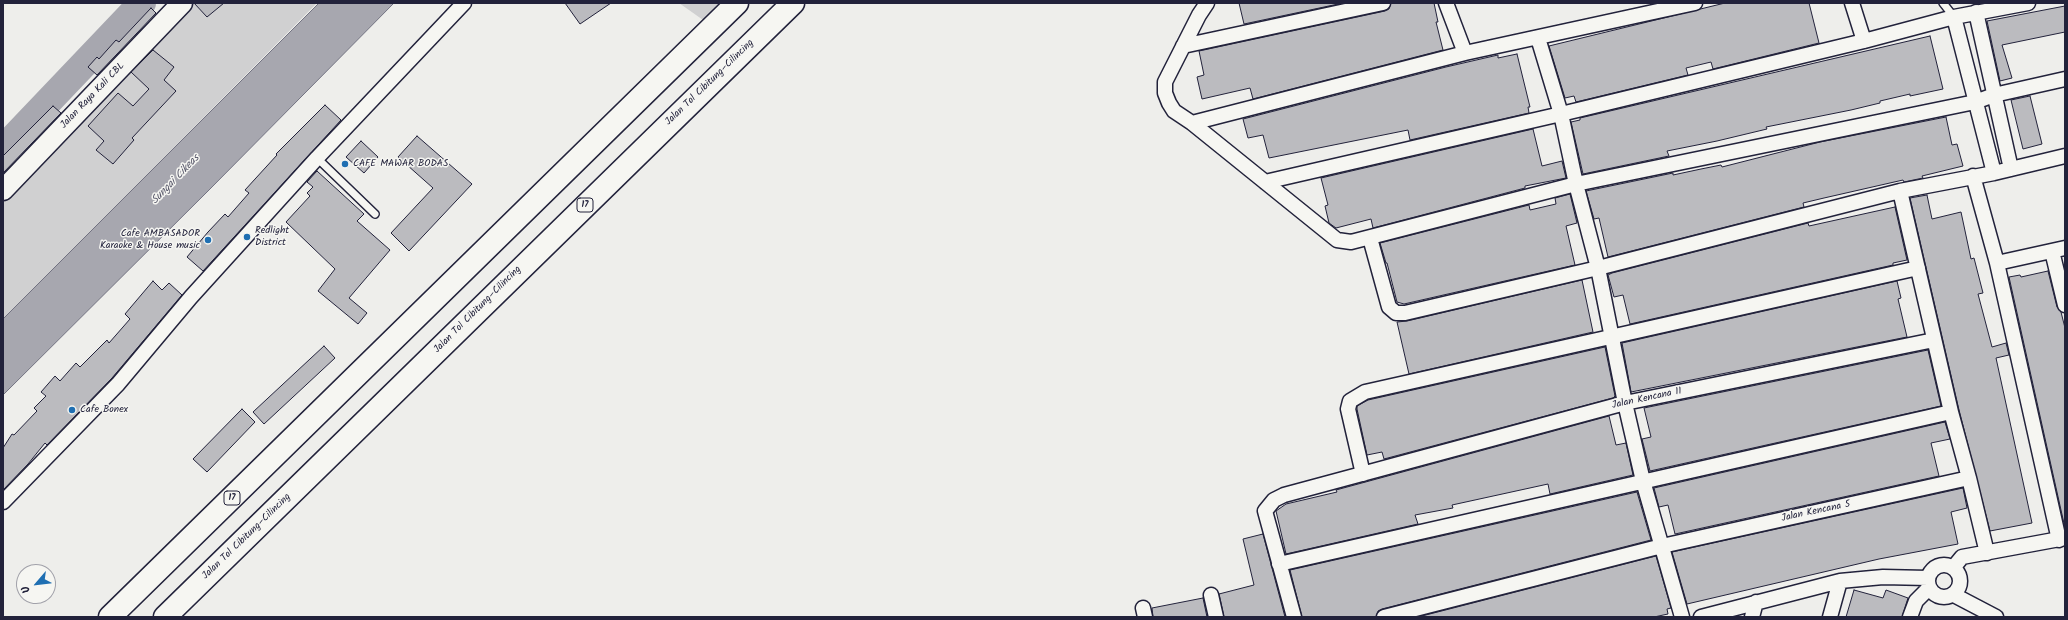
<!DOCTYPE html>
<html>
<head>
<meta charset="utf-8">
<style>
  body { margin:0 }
  #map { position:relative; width:2068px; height:620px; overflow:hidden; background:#eeeeeb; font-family:Kalam,sans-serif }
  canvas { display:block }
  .frame { position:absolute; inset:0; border:4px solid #22223b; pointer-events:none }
  .north { position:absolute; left:16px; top:564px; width:40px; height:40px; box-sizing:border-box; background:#f6f6f2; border:1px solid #a1a1a9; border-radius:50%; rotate:242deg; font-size:11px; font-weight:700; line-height:16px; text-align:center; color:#22223b }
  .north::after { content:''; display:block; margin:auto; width:14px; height:18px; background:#1f6fb2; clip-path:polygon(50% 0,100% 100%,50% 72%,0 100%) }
</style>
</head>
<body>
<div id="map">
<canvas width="2068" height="620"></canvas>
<div class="frame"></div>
<div class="north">U</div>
</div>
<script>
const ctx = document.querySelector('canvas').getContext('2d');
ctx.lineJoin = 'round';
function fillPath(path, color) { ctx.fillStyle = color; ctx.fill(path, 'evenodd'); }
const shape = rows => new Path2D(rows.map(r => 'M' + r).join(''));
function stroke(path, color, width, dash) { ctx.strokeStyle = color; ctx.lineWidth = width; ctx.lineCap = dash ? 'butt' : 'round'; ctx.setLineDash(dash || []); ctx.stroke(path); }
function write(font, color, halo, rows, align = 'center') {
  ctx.font = font + ' Kalam,sans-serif'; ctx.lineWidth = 3; ctx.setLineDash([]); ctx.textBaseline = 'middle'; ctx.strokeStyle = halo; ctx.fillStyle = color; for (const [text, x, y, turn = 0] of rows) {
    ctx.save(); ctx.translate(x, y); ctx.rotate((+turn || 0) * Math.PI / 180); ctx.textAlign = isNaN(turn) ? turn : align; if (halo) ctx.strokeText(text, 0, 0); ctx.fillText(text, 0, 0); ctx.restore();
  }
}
const green = shape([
  [177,3,317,3,3,320,3,187],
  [679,3,737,3,713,27]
]);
const water = shape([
  [319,3,394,3,210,189,3,395,3,319,319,3]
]);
const river = shape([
  [3,149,142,3]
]);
const building = shape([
  [194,3,224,3,207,17,194,3],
  [565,3,611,3,580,24,565,3],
  [1239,3,1343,3,1244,24,1239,3],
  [1391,3,1434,3,1438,22,1436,22,1443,50,1253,99,1250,88,1202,99,1197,77,1204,75,1199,51,1385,11,1389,9,1391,3],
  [1725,3,1809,3,1819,43,1713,69,1711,62,1686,68,1688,75,1576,102,1574,96,1565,98,1549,46,1725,3],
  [2065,6,2065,32,2002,45,2012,78,2000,81,1987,21,2065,6],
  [151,8,156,13,97,75,88,67,97,57,99,59,116,40,119,42,151,8],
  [1930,36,1943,89,1910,96,1910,94,1880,101,1880,103,1851,110,1766,127,1767,129,1717,141,1667,151,1669,156,1583,174,1571,122,1580,120,1580,118,1930,36],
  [153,50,174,67,164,80,176,91,132,138,134,140,113,164,96,150,104,141,88,126,118,93,133,106,149,89,131,72,153,50],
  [1517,54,1530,107,1528,107,1529,113,1410,140,1408,130,1269,158,1263,135,1248,138,1243,119,1446,67,1498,55,1498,58,1517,54],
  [2030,96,2042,144,2023,149,2011,100,2030,96],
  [325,105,341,120,203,271,187,257,208,232,225,214,228,217,249,193,245,190,277,155,276,154,325,105],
  [53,106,61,113,3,173,3,156,53,106],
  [1946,117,1952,145,1957,144,1963,166,1922,176,1923,178,1904,182,1903,180,1824,198,1803,203,1804,207,1608,257,1599,218,1594,219,1586,191,1673,173,1673,175,1701,169,1721,165,1722,167,1820,142,1946,117],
  [1533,129,1542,166,1562,161,1566,178,1525,186,1525,188,1373,228,1371,219,1336,228,1329,223,1325,206,1328,205,1321,178,1533,129],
  [417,136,472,184,409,251,391,233,433,188,398,157,417,136],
  [361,141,378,157,364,173,346,157,361,141],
  [317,171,364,214,357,221,390,250,349,298,367,313,358,324,318,291,335,269,286,222,310,196,307,193,313,187,307,182,317,171],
  [1570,194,1577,223,1566,226,1575,265,1404,304,1397,302,1387,263,1386,263,1380,243,1529,205,1530,210,1556,204,1555,198,1570,194],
  [1927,195,1932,219,1961,212,1971,259,1974,258,1983,293,1978,294,1992,347,2006,343,2009,355,1996,358,2032,523,1990,531,1959,410,1910,198,1927,195],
  [1895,207,1907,260,1893,263,1893,265,1630,324,1623,295,1614,297,1608,275,1612,273,1808,223,1809,226,1895,207],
  [2048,271,2057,307,2061,312,2065,328,2065,528,2009,277,2020,275,2021,277,2048,271],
  [1582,280,1593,332,1409,374,1397,322,1407,321,1582,280],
  [153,281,162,290,169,283,182,295,112,378,47,445,45,443,28,464,3,490,3,448,12,434,14,435,37,411,34,408,46,396,41,392,55,376,60,381,76,363,80,367,107,340,109,343,130,319,125,314,153,281],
  [1897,281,1901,298,1898,299,1907,337,1631,392,1622,343,1897,281],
  [324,346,335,358,264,424,253,412,324,346],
  [1605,347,1615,396,1613,398,1384,459,1382,452,1367,455,1357,409,1357,406,1368,400,1605,347],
  [1928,350,1941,406,1650,471,1642,439,1651,437,1644,408,1928,350],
  [242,409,255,422,207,472,193,459,242,409],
  [1609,416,1616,445,1626,443,1633,475,1550,494,1548,484,1452,505,1453,508,1415,515,1418,524,1286,554,1276,511,1286,504,1337,492,1336,490,1609,416],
  [1945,422,1950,439,1931,443,1939,476,1675,534,1668,505,1659,507,1654,488,1945,422],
  [1963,488,1967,508,1951,512,1958,544,1879,559,1687,604,1672,552,1963,488],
  [1637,492,1651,540,1382,609,1378,611,1376,617,1302,617,1290,570,1637,492],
  [1263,534,1285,617,1224,617,1219,594,1254,585,1243,539,1263,534],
  [1656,556,1671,608,1667,609,1668,614,1654,617,1418,617,1656,556],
  [1854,590,1883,598,1886,590,1908,598,1902,617,1846,617,1854,590],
  [1203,598,1207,617,1153,617,1152,608,1203,598]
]);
const service = shape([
  [1943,3,1954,17],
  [317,158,375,214]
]);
const minor = shape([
  [1207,3,1199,15,1165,82,1165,93,1169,103,1174,111,1192,123,1337,240,1351,242,1576,184,1975,102,1994,95,2065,79],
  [1446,3,1465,53],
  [1852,3,1864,41],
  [1976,12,2011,169],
  [1954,17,1994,173],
  [1538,38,1561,114,1576,184,1598,268,1625,403,1643,481,1682,617],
  [1183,46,1383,3],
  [1192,123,1465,53,1695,3],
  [1973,176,1997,263,2059,540],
  [1265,182,1561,114,1864,41,1954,17,2028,3],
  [1900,191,1951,412,1969,478,1987,553],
  [1370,238,1389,307,1396,313,1405,313,1598,268,1900,191,1994,173,2065,156],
  [2052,251,2065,305],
  [1997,263,2065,248],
  [1363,474,1348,409,1350,401,1365,392,1918,268],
  [3,502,118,384,191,297,317,158,464,3],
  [1279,564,1951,412],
  '1928 581a16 16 0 1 1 32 0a16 16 0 1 1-32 0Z',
  [1953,568,1962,557,2065,538],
  [1211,595,1216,617],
  [1954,595,1996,617],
  [1143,608,1145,617],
  [1294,617,1265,511,1274,500,1284,495,1625,403,1934,340],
  [1384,617,1662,546,1969,478],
  [1701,617,1840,581,1883,577,1928,578],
  [1752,617,1756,602],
  [1830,617,1840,581],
  [1910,617,1916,601,1929,588]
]);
const secondary = shape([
  [3,190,182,3]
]);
const motorway = shape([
  [110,617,737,3],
  [165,617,793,3]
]);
const markers = [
  [345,164,4,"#1f6fb2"],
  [247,237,4,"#1f6fb2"],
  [208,240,4,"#1f6fb2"],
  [72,410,4,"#1f6fb2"]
];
const shields = [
  [585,205,16],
  [232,498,16]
];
const shieldNames = [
  ["17",585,205],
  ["17",232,498]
];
const streetNames = [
  ["Jalan Tol Cibitung–Cilincing",710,83,-44],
  ["Jalan Raya Kali CBL",93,96,-46],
  ["Jalan Tol Cibitung–Cilincing",478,310,-45],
  ["Jalan Kencana 11",1647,399,-12],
  ["Jalan Kencana 5",1816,512,-12],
  ["Jalan Tol Cibitung–Cilincing",247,537,-44]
];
const poiNames = [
  ["CAFE MAWAR BODAS",353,164],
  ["Redlight",255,231],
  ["District",255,243],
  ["Cafe AMBASADOR",200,234,"right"],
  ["Karaoke & House music",200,246,"right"],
  ["Cafe Bonex",80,410]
];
const waterNames = [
  ["Sungai Cikeas",176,180,-46]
];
fillPath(green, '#d0d0d1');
fillPath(water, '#a7a7af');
stroke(water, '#727281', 1);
stroke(river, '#a7a7af', 28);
fillPath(building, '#bbbbbf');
stroke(building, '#22223b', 1);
stroke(service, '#22223b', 10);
stroke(minor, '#22223b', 17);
stroke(secondary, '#22223b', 23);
stroke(motorway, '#22223b', 25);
stroke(service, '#f6f6f2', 7);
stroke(minor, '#f6f6f2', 14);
stroke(secondary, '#f6f6f2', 20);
stroke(motorway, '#f6f6f2', 22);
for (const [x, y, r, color] of markers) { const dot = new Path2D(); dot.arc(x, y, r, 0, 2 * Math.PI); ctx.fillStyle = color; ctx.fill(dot); stroke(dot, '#f6f6f2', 1.5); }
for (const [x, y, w] of shields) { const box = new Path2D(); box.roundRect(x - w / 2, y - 7, w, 14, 3); ctx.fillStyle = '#f6f6f2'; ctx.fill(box); stroke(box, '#22223b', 1); }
write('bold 9px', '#22223b', null, shieldNames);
write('10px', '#22223b', '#f6f6f2', streetNames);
write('10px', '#22223b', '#f6f6f2', poiNames, 'left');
write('italic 11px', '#575769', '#f6f6f2', waterNames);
</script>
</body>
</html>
